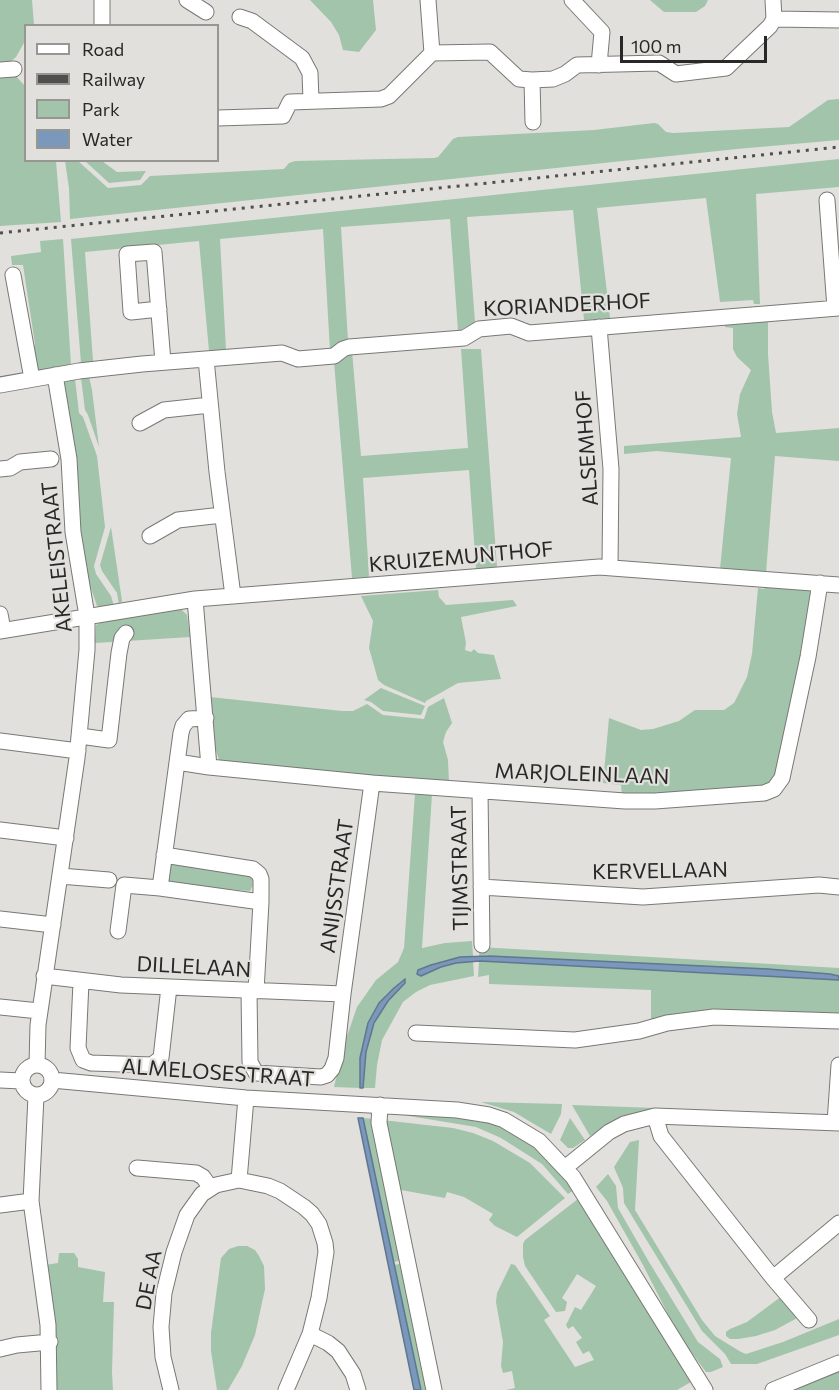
<!DOCTYPE html>
<html>
<head>
<meta charset="utf-8">
<style>
  body { margin:0 }
  #map { position:relative; width:839px; height:1390px; overflow:hidden; background:#e2e0dc; font-family:Commissioner,sans-serif }
  canvas { display:block }
  .legend { position:absolute; left:24px; top:24px; width:195px; height:138px; box-sizing:border-box; background:#e2e0dc; border:2px solid #989693; margin:0; padding:8px 10px; list-style:none; font-size:18px; color:#292826 }
  .legend li { display:flex; align-items:center; gap:12px; height:30px }
  .legend b { width:30px; border:2px solid #989693 }
  .scale { position:absolute; left:620px; top:36px; width:147px; height:27px; box-sizing:border-box; border:3px solid #292826; border-top:0; padding-left:8px; font-size:18px; line-height:21px; white-space:nowrap; color:#292826; -webkit-text-stroke:4px #e2e0dc; paint-order:stroke }
</style>
</head>
<body>
<div id="map">
<canvas width="839" height="1390"></canvas>
<ul class="legend">
<li><b style="height:8px;background:#fff"></b>Road</li>
<li><b style="height:8px;background:#514f4d"></b>Railway</li>
<li><b style="height:16px;background:#a1c4ab"></b>Park</li>
<li><b style="height:16px;background:#7998bc"></b>Water</li>
</ul>
<div class="scale">100 m</div>
</div>
<script>
const ctx = document.querySelector('canvas').getContext('2d');
ctx.lineJoin = 'round';
function fillPath(path, color) { ctx.fillStyle = color; ctx.fill(path, 'evenodd'); }
const shape = rows => new Path2D(rows.map(r => 'M' + r).join(''));
function stroke(path, color, width, dash) { ctx.strokeStyle = color; ctx.lineWidth = width; ctx.lineCap = dash ? 'butt' : 'round'; ctx.setLineDash(dash || []); ctx.stroke(path); }
function write(font, color, halo, rows, align = 'center') {
  ctx.font = font + ' Commissioner,sans-serif'; ctx.lineWidth = 4.5; ctx.setLineDash([]); ctx.textBaseline = 'middle'; ctx.strokeStyle = halo; ctx.fillStyle = color; for (const [text, x, y, turn = 0] of rows) {
    ctx.save(); ctx.translate(x, y); ctx.rotate((+turn || 0) * Math.PI / 180); ctx.textAlign = isNaN(turn) ? turn : align; if (halo) ctx.strokeText(text, 0, 0); ctx.fillText(text, 0, 0); ctx.restore();
  }
}
const green = shape([
  [0,0,32,0,34,25,26,26,25,41,16,57,10,62,0,63],
  [310,0,373,0,376,30,359,52,343,50,339,35,331,22],
  [650,0,708,0,705,6,696,12,664,12],
  [14,74,25,86,26,160,56,161,61,222,0,226,0,76],
  [839,99,839,140,737,149,70,219,69,188,65,161,78,161,108,188,141,185,150,176,284,169,289,163,295,161,434,158,438,157,453,139,458,137,594,130,654,123,658,124,666,132,673,133,789,127,828,100],
  [839,159,839,187,756,194,760,304,754,304,753,300,720,302,706,198,597,208,610,318,584,320,573,210,467,217,475,322,458,331,450,219,341,227,348,340,338,344,330,351,323,229,220,239,226,350,209,351,199,241,85,252,93,361,81,363,71,239],
  [85,161,102,161,117,172,146,171,140,180,109,183],
  [63,239,71,365,37,371,33,349,35,344,23,265,12,265,11,256,41,252,40,241],
  [768,318,768,354,772,412,776,433,839,428,839,461,775,456,766,573,720,569,731,458,657,451,624,454,624,446,741,437,737,414,740,394,751,370,737,357,733,349,733,328,725,327,725,321],
  [461,349,481,349,497,567,476,569,469,470,363,478,369,577,352,578,334,362,352,351,361,456,468,448],
  [89,377,92,390,99,447,88,415,85,410,81,378],
  [75,379,79,413,83,417,97,456,105,527,94,566,96,574,111,596,114,606,103,608,97,606,80,555,63,381],
  [111,527,122,601,119,605,117,593,102,571,100,565],
  [765,586,809,589,814,603,775,782,768,787,622,795,621,785,603,783,609,718,641,730,653,729,679,721,695,710,724,710,734,703,747,677,752,654,758,588,764,589],
  [438,590,439,597,446,605,513,600,517,606,461,617,466,643,465,650,471,652,474,649,478,653,494,655,501,679,458,683,426,701,425,703,384,685,378,680,369,648,373,621,361,596],
  [180,608,187,615,190,637,95,643,96,625,101,622],
  [381,688,425,706,421,715,383,711,371,702,364,700],
  [210,697,342,711,353,711,367,704,383,715,424,719,428,707,444,698,452,723,446,732,443,742,448,760,449,782,342,774,219,760,214,744],
  [415,793,432,794,422,948,445,943,472,941,473,956,460,957,431,965,421,976,441,967,463,961,473,961,474,976,430,985,416,992,403,1002,382,1040,377,1065,375,1088,363,1088,365,1055,372,1028,388,1001,405,983,405,980,403,980,386,995,368,1023,360,1058,360,1088,334,1087,344,1045,357,1007,376,980,398,962,404,948],
  [178,862,251,872,253,885,250,891,171,884,169,880,169,870,171,864],
  [480,947,839,968,839,976,768,969,479,956],
  [479,961,839,980,839,1013,701,1011,651,1020,651,990,489,984,489,975,478,977],
  [481,1102,562,1104,561,1114,551,1134,514,1112],
  [572,1105,656,1108,622,1118,590,1136],
  [385,1112,440,1113,483,1121,515,1133,546,1156,562,1172,574,1190,568,1194,542,1164,501,1138,476,1127],
  [363,1118,374,1119,404,1260,393,1262],
  [570,1118,585,1140,573,1148,568,1148,560,1140],
  [382,1120,453,1128,473,1133,493,1141,530,1163,565,1198,517,1237,495,1226,489,1220,493,1214,464,1197,447,1192,445,1198,401,1190,398,1187],
  [639,1140,635,1210,702,1320,715,1336,741,1352,746,1354,783,1342,839,1319,839,1335,757,1364,731,1364,725,1354,702,1331,624,1203,623,1188,614,1167,630,1142],
  [608,1174,616,1186,618,1208,649,1262,698,1342,720,1359,723,1367,711,1372,706,1372,679,1336,643,1265,607,1201,596,1187],
  [578,1199,677,1356,691,1382,677,1390,506,1390,515,1388,512,1371,503,1373,501,1366,503,1342,496,1302,497,1293,511,1264,515,1265,550,1316,544,1320,575,1367,594,1360,589,1351,583,1354,576,1342,582,1338,573,1326,568,1329,566,1325,575,1307,581,1310,596,1286,577,1274,562,1298,567,1302,565,1311,556,1312,525,1266,523,1257,523,1244,525,1240],
  [238,1246,247,1246,255,1250,259,1256,264,1266,265,1289,255,1335,242,1366,228,1390,217,1390,211,1351,211,1333,221,1258,229,1249],
  [59,1253,74,1253,78,1259,78,1267,105,1272,103,1302,114,1302,112,1372,113,1390,53,1390,45,1265,58,1263],
  [405,1263,430,1390,421,1390,394,1265],
  [782,1296,799,1317,775,1330,756,1336,738,1339,730,1339,726,1336,726,1332,730,1329,747,1322],
  [839,1367,839,1390,784,1390]
]);
const water = shape([
  [489,956,768,969,830,974,839,976,839,980,480,961,456,963,441,967,421,976,417,974,418,970,431,965,460,957,489,956],
  [405,979,405,983,388,1001,374,1023,366,1052,363,1088,360,1088,360,1058,368,1023,379,1003,394,988,405,979],
  [358,1118,363,1118,421,1390,414,1390,358,1118]
]);
const minor = shape([
  [102,0,102,26],
  [187,0,206,12],
  [428,0,432,53],
  [572,0,602,32,599,65],
  [240,17,252,21,302,58,310,73,311,100],
  [774,19,839,20],
  [0,70,14,69],
  [532,80,533,122],
  [218,118,283,116,290,102,381,99,389,96,432,53,490,52,519,79,532,80,553,79,565,74,577,65,659,63,676,74,726,68,770,26,774,19,773,0],
  [827,200,835,308],
  [13,275,32,379],
  [159,309,131,312,127,254,154,252,163,362],
  [599,327,611,469,610,566],
  [206,359,217,472,233,596],
  [0,385,79,371,142,364,282,353,298,359,334,356,343,349,349,347,464,338,479,329,511,326,529,333,839,308],
  [140,423,164,410,210,405],
  [0,469,10,468,20,462,51,459],
  [150,536,178,520,222,515],
  [195,599,209,767],
  [0,614,3,630],
  [0,631,195,599,599,567,839,585],
  [206,718,189,719,183,726,181,733,160,888,261,902],
  [80,736,109,740,119,653,122,638,126,633],
  [0,741,78,751],
  [177,762,209,767,372,783,625,801,655,801,764,793,774,789,782,778,808,657,820,583],
  [480,791,482,945],
  [0,830,66,838],
  [164,855,253,869,259,874,261,879,261,902,256,991],
  [60,876,109,880],
  [481,887,643,897,819,885,839,887],
  [0,919,53,925],
  [118,931,124,885,160,888],
  [44,976,121,985,343,994],
  [81,982,78,1048,83,1060,91,1063,152,1065,161,1058,169,987],
  [249,991,250,1062,256,1073,321,1077,327,1075,332,1069,336,1058,343,994,372,783],
  [0,1007,39,1011],
  [416,1033,575,1040,639,1031,667,1023,714,1017,839,1021],
  '22 1080a15 15 0 1 1 30 0a15 15 0 1 1-30 0Z',
  [37,1065,38,1025,77,758,87,650,87,616,73,532,69,459,55,375],
  [0,1080,21,1081],
  [52,1080,246,1098,457,1110,489,1115,504,1120,539,1141,573,1177,705,1390],
  [36,1096,31,1201,48,1325,49,1390],
  [380,1105,379,1123,434,1390],
  [655,1116,661,1136,773,1278,809,1320],
  [835,1123,839,1065],
  [566,1167,609,1132,624,1124,655,1116,839,1123],
  [137,1168,196,1173,203,1177,210,1187],
  [239,1180,246,1098],
  [0,1205,31,1201],
  [773,1278,839,1223],
  [310,1334,328,1343,338,1351,353,1374,358,1390],
  [0,1349,17,1345,50,1342],
  [171,1390,163,1357,161,1327,164,1293,174,1252,187,1215,202,1194,216,1185,239,1180,268,1186,280,1191,304,1207,312,1214,319,1224,325,1243,326,1252,319,1298,310,1334,286,1390],
  [773,1390,839,1363]
]);
const rail = shape([
  [0,233,839,147]
]);
const streetNames = [
  ["KORIANDERHOF",567,305,-3],
  ["ALSEMHOF",587,448,-94],
  ["AKELEISTRAAT",57,557,-96],
  ["KRUIZEMUNTHOF",461,557,-5],
  ["MARJOLEINLAAN",582,774,2],
  ["TIJMSTRAAT",460,868,-91],
  ["KERVELLAAN",660,871,-1],
  ["ANIJSSTRAAT",337,886,-82],
  ["DILLELAAN",194,967,3],
  ["ALMELOSESTRAAT",218,1073,4],
  ["DE AA",149,1280,-79]
];
fillPath(green, '#a1c4ab');
fillPath(water, '#7998bc');
stroke(water, '#61768f', 1.5);
stroke(minor, '#7a7874', 17);
stroke(minor, '#fff', 15);
stroke(rail, '#514f4d', 3, [3, 6]);
write('21px', '#292826', '#e2e0dc', streetNames);
</script>
</body>
</html>
